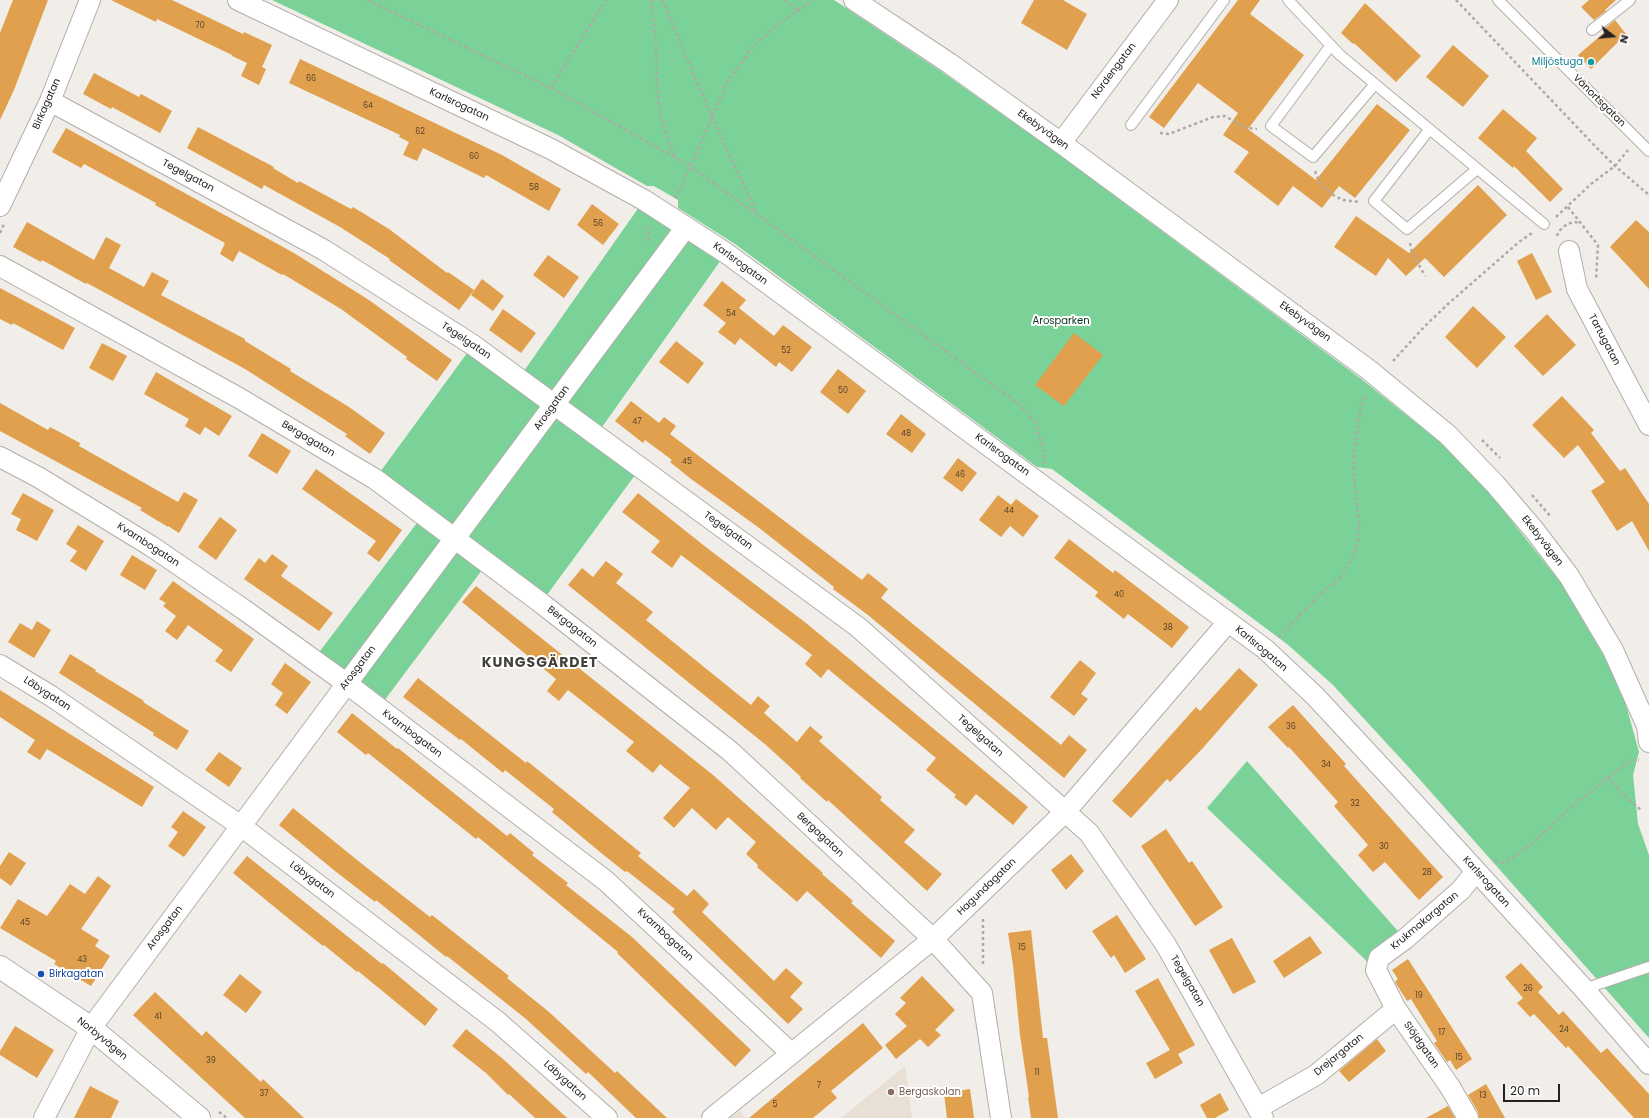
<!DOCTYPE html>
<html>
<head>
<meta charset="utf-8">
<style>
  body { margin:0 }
  #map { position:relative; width:1649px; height:1118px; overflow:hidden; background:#f1ede8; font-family:Poppins,sans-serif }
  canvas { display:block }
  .north { position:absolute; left:1593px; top:16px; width:40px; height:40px; -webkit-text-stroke:3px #fff; paint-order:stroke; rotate:106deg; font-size:11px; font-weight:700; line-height:16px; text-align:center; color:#242221 }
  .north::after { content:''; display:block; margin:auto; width:14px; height:18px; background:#242221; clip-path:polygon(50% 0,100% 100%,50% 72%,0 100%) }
  .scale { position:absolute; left:1503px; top:1084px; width:57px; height:18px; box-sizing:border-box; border:2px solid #242221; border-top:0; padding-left:5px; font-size:12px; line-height:14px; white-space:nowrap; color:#242221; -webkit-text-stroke:3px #fff; paint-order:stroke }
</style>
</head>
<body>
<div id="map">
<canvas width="1649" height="1118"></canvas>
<div class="north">N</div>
<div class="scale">20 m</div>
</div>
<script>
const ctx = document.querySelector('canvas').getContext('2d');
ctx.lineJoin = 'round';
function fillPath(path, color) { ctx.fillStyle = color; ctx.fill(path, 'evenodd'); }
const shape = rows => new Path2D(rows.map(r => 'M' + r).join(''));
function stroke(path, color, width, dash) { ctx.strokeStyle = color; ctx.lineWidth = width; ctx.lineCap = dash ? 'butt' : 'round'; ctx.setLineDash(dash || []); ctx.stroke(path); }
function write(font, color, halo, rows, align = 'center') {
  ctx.font = font + ' Poppins,sans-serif'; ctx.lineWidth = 4; ctx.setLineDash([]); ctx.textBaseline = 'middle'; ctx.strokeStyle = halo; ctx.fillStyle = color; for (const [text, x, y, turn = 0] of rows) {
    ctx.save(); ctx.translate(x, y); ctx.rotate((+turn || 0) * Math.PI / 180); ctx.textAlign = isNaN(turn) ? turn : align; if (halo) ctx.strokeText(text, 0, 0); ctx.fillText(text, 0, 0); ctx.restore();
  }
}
const built = shape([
  [905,1066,912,1118,841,1118],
  [740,1111,746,1118,730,1118]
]);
const green = shape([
  [272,0,834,0,942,72,1054,151,1360,378,1441,443,1487,490,1561,583,1605,658,1623,694,1639,752,1633,775,1638,824,1649,855,1649,1038,1414,773,1332,684,1287,644,1052,469,1037,467,735,244,678,208,678,200,654,186,647,186,558,135],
  [644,200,726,253,597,434,641,467,541,603,488,562,378,709,314,659,423,515,375,479,473,345,519,378],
  [1247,761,1405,939,1376,970,1207,808]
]);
const building = shape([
  [13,0,48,0,14,90,0,120,0,33],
  [111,0,172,0,243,34,244,32,272,45,262,67,266,69,259,85,241,76,247,63,232,56,232,55,157,19,156,22],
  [1034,0,1063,0,1087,14,1067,50,1021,23],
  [1238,0,1260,0,1250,14,1304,55,1248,129,1316,180,1377,104,1410,130,1355,198,1339,186,1322,208,1293,186,1278,206,1234,172,1249,152,1223,135,1238,113,1198,83,1164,128,1149,117],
  [1589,0,1616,0,1605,10,1606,11,1594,20,1581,7],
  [1365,3,1421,56,1396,82,1354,43,1353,44,1341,33],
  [1615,20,1626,34,1591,69,1578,55,1605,32,1603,30],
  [1453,45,1489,76,1463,107,1426,77],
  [300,59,502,155,561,189,549,211,486,175,484,178,423,148,417,161,403,155,409,142,399,137,400,135,289,83],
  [94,73,139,97,141,94,172,111,160,133,112,107,111,109,83,94],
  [1503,109,1537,138,1526,151,1563,189,1550,202,1514,166,1513,168,1478,138],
  [198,127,274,167,273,168,298,183,299,181,351,209,353,207,389,229,447,273,448,272,474,290,459,310,389,260,390,259,340,227,264,185,262,189,187,148],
  [66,128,294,253,369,300,452,360,437,381,406,359,407,357,341,309,283,274,282,275,239,251,233,262,220,254,225,243,155,205,156,203,84,164,81,168,52,152],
  [1478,185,1507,215,1444,277,1425,258,1406,276,1388,258,1376,276,1334,247,1356,216,1409,253],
  [592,204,619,224,603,245,577,225],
  [1636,220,1649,232,1649,289,1610,247],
  [27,222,94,260,106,237,121,245,109,268,144,287,152,272,169,281,161,295,245,339,245,341,291,369,290,371,349,407,385,433,370,454,345,436,347,434,245,369,87,283,86,284,42,260,41,262,13,247],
  [1532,253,1552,292,1536,300,1517,261],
  [548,255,579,277,564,298,533,275],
  [482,279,504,296,493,311,471,295],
  [722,281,746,300,739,308,774,336,783,325,812,347,792,372,779,362,776,367,740,338,735,345,718,332,726,323,703,305],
  [0,288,75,328,63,350,13,323,12,325,0,319],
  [1473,306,1506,337,1477,368,1445,337],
  [503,309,536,333,521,353,489,330],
  [1547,314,1576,345,1543,376,1514,346],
  [1074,333,1103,355,1064,406,1035,385],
  [676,341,704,363,688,384,659,362],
  [102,343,127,356,113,381,89,368],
  [838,369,866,391,848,414,820,392],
  [156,372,232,416,219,436,205,427,200,435,185,426,189,419,144,394],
  [1562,396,1594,430,1591,433,1620,471,1625,468,1649,504,1649,551,1632,521,1617,531,1591,491,1605,482,1578,445,1564,458,1532,425],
  [631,401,659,423,664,417,676,426,670,434,862,580,868,573,888,589,881,598,1061,745,1069,735,1087,750,1064,778,868,615,833,589,834,587,758,527,691,479,670,462,672,460,645,440,643,443,615,421],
  [0,403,48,430,50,427,80,443,79,446,178,502,184,492,198,500,179,533,168,526,168,527,140,510,142,508,0,431],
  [901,414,926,434,912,453,886,434],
  [262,433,291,451,277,474,248,456],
  [958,458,977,473,962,492,943,478],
  [316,469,402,530,379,562,367,553,376,541,302,489],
  [23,493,54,510,37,541,16,530,21,519,11,514],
  [638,493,707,548,806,623,1028,807,1013,825,976,794,966,806,954,797,956,795,926,770,936,758,828,669,821,678,805,664,812,655,681,555,672,568,651,552,660,541,622,512],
  [998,495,1011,505,1016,499,1039,516,1023,537,1010,526,1001,537,979,520],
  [220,517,237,530,216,560,198,547],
  [78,525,104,541,86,571,70,561,77,551,66,544],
  [1069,539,1113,573,1115,570,1189,627,1172,648,1128,614,1124,619,1095,596,1098,592,1054,558],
  [272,554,288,566,281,576,333,613,319,631,244,579,259,558,265,563],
  [132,555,157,570,145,590,120,575],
  [606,561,623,574,616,583,653,612,646,620,751,705,758,696,770,706,764,713,797,742,810,726,823,737,819,741,882,797,880,800,915,830,904,842,942,874,927,891,828,800,827,802,800,778,801,777,766,745,568,585,582,568,593,577],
  [173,581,254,639,231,672,215,661,223,650,188,625,177,640,165,631,176,616,163,606,166,603,159,599],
  [476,586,713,775,823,873,822,874,853,901,851,903,895,941,881,958,807,891,797,902,757,867,758,865,746,854,756,842,728,817,716,830,692,808,674,828,663,818,690,788,660,764,653,773,626,751,634,742,568,690,559,701,547,691,556,679,462,602],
  [37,621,51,630,34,658,8,642,20,623,32,630],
  [70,654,96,670,95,671,144,701,143,702,189,731,177,750,153,735,154,733,59,673],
  [1080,660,1096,673,1081,694,1088,699,1074,716,1050,697],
  [285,663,311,682,287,714,275,705,283,693,271,684],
  [1239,668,1258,685,1202,749,1170,782,1167,779,1131,818,1112,801,1196,707,1200,711],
  [418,678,526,763,527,761,598,818,641,853,638,856,687,896,694,889,709,904,702,912,774,981,786,968,803,983,790,997,803,1009,788,1024,672,912,675,909,627,871,625,872,600,852,552,812,554,809,505,770,503,773,461,739,460,740,403,697],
  [0,690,154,787,142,807,47,749,40,760,27,752,35,740,0,717],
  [1293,705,1346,764,1344,766,1443,877,1419,900,1385,862,1373,872,1358,855,1368,845,1334,806,1338,802,1289,747,1288,748,1268,727],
  [352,713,397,749,398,748,507,836,510,833,534,853,532,855,568,883,566,885,632,937,751,1050,735,1067,617,953,618,952,478,837,476,839,368,753,366,755,337,732],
  [219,752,242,768,229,787,205,770],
  [293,808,362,864,430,917,432,915,509,976,507,978,549,1012,615,1073,617,1071,667,1118,636,1118,588,1072,586,1074,526,1019,447,956,446,957,376,900,375,902,335,871,279,825],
  [183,811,206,827,184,857,168,846,178,832,171,827],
  [1166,829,1189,863,1192,861,1223,907,1195,926,1141,846],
  [9,852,26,863,11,886,0,878,0,866],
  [1071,854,1084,871,1066,890,1051,870],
  [247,856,382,964,383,963,438,1009,425,1026,358,971,357,972,324,945,323,946,294,923,233,873],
  [98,876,111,886,81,929,99,940,95,946,110,956,91,986,54,964,56,961,0,928,18,899,47,916,70,884,85,894],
  [1117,915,1146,959,1125,973,1114,955,1111,958,1092,931],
  [1031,930,1043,1038,1047,1038,1058,1118,1031,1118,1028,1097,1029,1097,1020,1035,1013,965,1008,933],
  [1310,936,1322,953,1284,978,1273,961],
  [1232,938,1256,982,1233,994,1209,950],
  [1408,959,1472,1059,1456,1070,1450,1060,1447,1062,1434,1043,1437,1041,1411,999,1407,1001,1395,982,1398,979,1392,970],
  [1521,963,1543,987,1538,992,1559,1015,1563,1011,1601,1053,1607,1048,1649,1094,1649,1118,1634,1118,1568,1046,1566,1048,1534,1014,1530,1017,1517,1003,1523,998,1505,977],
  [240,974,262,992,246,1013,223,995],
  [922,976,955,1010,935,1030,941,1035,928,1047,920,1039,896,1059,885,1045,907,1026,895,1014,906,1003,900,998],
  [1158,978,1195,1045,1178,1054,1183,1063,1155,1079,1146,1063,1170,1050,1135,991],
  [155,992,202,1036,206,1031,261,1082,263,1079,304,1118,245,1118,133,1015],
  [863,1023,883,1048,831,1091,837,1098,813,1118,749,1118],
  [15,1026,54,1050,37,1078,0,1055,0,1051],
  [466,1029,503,1059,567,1118,535,1118,509,1094,508,1095,486,1073,452,1046],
  [1377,1039,1386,1051,1349,1082,1339,1071],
  [1486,1084,1505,1118,1479,1118,1478,1112,1468,1095],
  [90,1086,119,1101,111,1118,74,1118],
  [970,1089,974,1118,947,1118,944,1093],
  [1220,1093,1229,1110,1215,1118,1207,1118,1200,1105],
  [1448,1106,1455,1118,1426,1118]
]);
const path = shape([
  [367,0,551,88,690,166,1020,405,1036,423,1045,458,1044,464],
  [651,0,656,42,657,90,661,118,674,156],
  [662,0,712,117,757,214],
  [785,0,798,11],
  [1456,0,1595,146,1615,166,1649,195],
  [551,88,606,0],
  [1160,133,1169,134,1213,117,1225,116,1246,128,1257,129],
  [1315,171,1319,182,1331,194,1343,200,1360,202],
  [675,198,682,186,727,83,753,46,775,27,813,0],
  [1568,207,1598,245,1596,279],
  [1556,217,1591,184,1615,166,1628,150],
  [648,226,649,243],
  [0,233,4,224],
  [1557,236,1559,231,1567,224,1574,222,1581,223],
  [1410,243,1412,252,1425,276],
  [1393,361,1424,327,1448,304,1519,242,1532,233],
  [1482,440,1500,458],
  [1532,495,1551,517],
  [1279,637,1321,593,1342,576,1353,557,1358,542,1359,523,1354,478,1354,451,1361,407,1367,394],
  [1608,778,1625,796,1642,811],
  [1495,861,1505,863,1529,846,1574,805,1618,770,1633,760,1639,760],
  [983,964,983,919],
  [219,1112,227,1118]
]);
const service = shape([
  [1288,0,1340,55,1544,224],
  [1498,0,1649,151],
  [1592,30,1630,0],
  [1331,45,1271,126,1313,157,1375,84],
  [1131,125,1224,0],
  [1429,130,1374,201,1407,229,1477,169],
  [1584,989,1649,967]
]);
const minor = shape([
  [238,0,551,149,644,200,726,253,1265,649,1315,696,1393,780,1584,989,1649,1064],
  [854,0,949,63,1061,143,1369,370,1448,435,1495,484,1535,531,1569,576,1613,650,1647,726,1649,742],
  [50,101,324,250,473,345,858,627,1089,833,1166,945,1263,1118],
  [1061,143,1168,0],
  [0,206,50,101,90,0],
  [1569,251,1577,289,1649,425],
  [0,266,239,398,375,479,541,603,730,751,933,939,982,993,1001,1118],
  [0,457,38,477,151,546,243,609,346,683,606,881,791,1053],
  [0,665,51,696,241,826,498,1022,607,1118],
  [1258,1108,1316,1075,1396,1009],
  [44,1118,91,1028,686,227],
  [712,1118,933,939,1065,812,1228,622],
  [1468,1118,1450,1087,1396,1009,1376,970,1379,958,1405,939,1461,890,1476,871]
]);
const tertiary = shape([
  [0,967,91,1028,199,1118]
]);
const markers = [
  [1591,62,4,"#0f9aa8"],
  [41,974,4,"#1a4fb4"],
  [891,1092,4,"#8d6e63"]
];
const numberNames = [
  ["70",200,26],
  ["66",311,79],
  ["64",368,106],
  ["62",420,132],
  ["60",474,157],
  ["58",534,188],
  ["56",598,224],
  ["54",731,314],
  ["52",786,351],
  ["50",843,391],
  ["47",637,422],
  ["48",906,434],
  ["45",687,462],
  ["46",960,475],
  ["44",1009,511],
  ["40",1119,595],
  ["38",1168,628],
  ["36",1291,727],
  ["34",1326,765],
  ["32",1355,804],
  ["30",1384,847],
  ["28",1427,873],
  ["45",25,923],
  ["15",1022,948],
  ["43",82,960],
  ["26",1528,989],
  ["19",1419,996],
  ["41",158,1017],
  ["24",1564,1030],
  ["17",1442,1033],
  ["15",1459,1058],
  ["39",211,1061],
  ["11",1037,1073],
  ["7",819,1086],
  ["37",264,1094],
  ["13",1483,1096],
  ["5",775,1105]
];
const cultureNames = [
  ["Miljöstuga",1583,62]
];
const streetNames = [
  ["Nordengatan",1114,71,-53],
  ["Vänortsgatan",1599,101,45],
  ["Birkagatan",47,104,-66],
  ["Karlsrogatan",459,105,25],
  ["Ekebyvägen",1043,130,36],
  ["Tegelgatan",188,176,28],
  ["Karlsrogatan",740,264,36],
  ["Ekebyvägen",1305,322,36],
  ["Tartugatan",1604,340,62],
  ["Tegelgatan",466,341,34],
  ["Arosgatan",552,408,-54],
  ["Bergagatan",308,439,31],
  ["Karlsrogatan",1002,455,36],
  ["Tegelgatan",728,531,36],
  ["Ekebyvägen",1542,541,52],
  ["Kvarnbogatan",148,545,33],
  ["Bergagatan",572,627,38],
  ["Karlsrogatan",1261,649,40],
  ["Arosgatan",358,668,-53],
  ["Läbygatan",47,694,33],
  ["Kvarnbogatan",412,734,37],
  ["Tegelgatan",980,736,42],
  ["Bergagatan",820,835,43],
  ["Läbygatan",312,880,37],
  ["Karlsrogatan",1486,882,48],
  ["Hagundagatan",987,887,-44],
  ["Krukmakargatan",1425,921,-40],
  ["Arosgatan",165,928,-53],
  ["Kvarnbogatan",665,935,43],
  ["Tegelgatan",1187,981,60],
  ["Norbyvägen",102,1039,39],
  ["Slöjdgatan",1421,1045,55],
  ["Drejargatan",1339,1055,-39],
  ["Läbygatan",565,1081,42]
];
const parkNames = [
  ["Arosparken",1061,321]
];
const transitNames = [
  ["Birkagatan",49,974]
];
const educationNames = [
  ["Bergaskolan",899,1092]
];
const districtNames = [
  ["KUNGSGÄRDET",540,663]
];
fillPath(built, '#e9e0d5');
fillPath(green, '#7ad298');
fillPath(building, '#e1a04d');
stroke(service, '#b2aeaa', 12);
stroke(minor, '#b2aeaa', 22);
stroke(tertiary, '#b2aeaa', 24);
stroke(path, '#adaaa6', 2.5, [3, 3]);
stroke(service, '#fff', 10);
stroke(minor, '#fff', 20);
stroke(tertiary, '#fff', 22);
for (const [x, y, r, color] of markers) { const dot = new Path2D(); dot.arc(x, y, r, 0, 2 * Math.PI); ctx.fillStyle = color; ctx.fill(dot); stroke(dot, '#fff', 1.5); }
write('8px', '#53422c', null, numberNames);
write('10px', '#0d838f', '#fff', cultureNames, 'right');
write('10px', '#242221', '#fff', streetNames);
write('10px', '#09321a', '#fff', parkNames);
write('10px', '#164399', '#fff', transitNames, 'left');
write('10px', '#785e54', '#fff', educationNames, 'left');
ctx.letterSpacing = '1px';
write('bold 14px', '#43403c', '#fff', districtNames);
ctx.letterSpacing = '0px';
</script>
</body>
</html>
